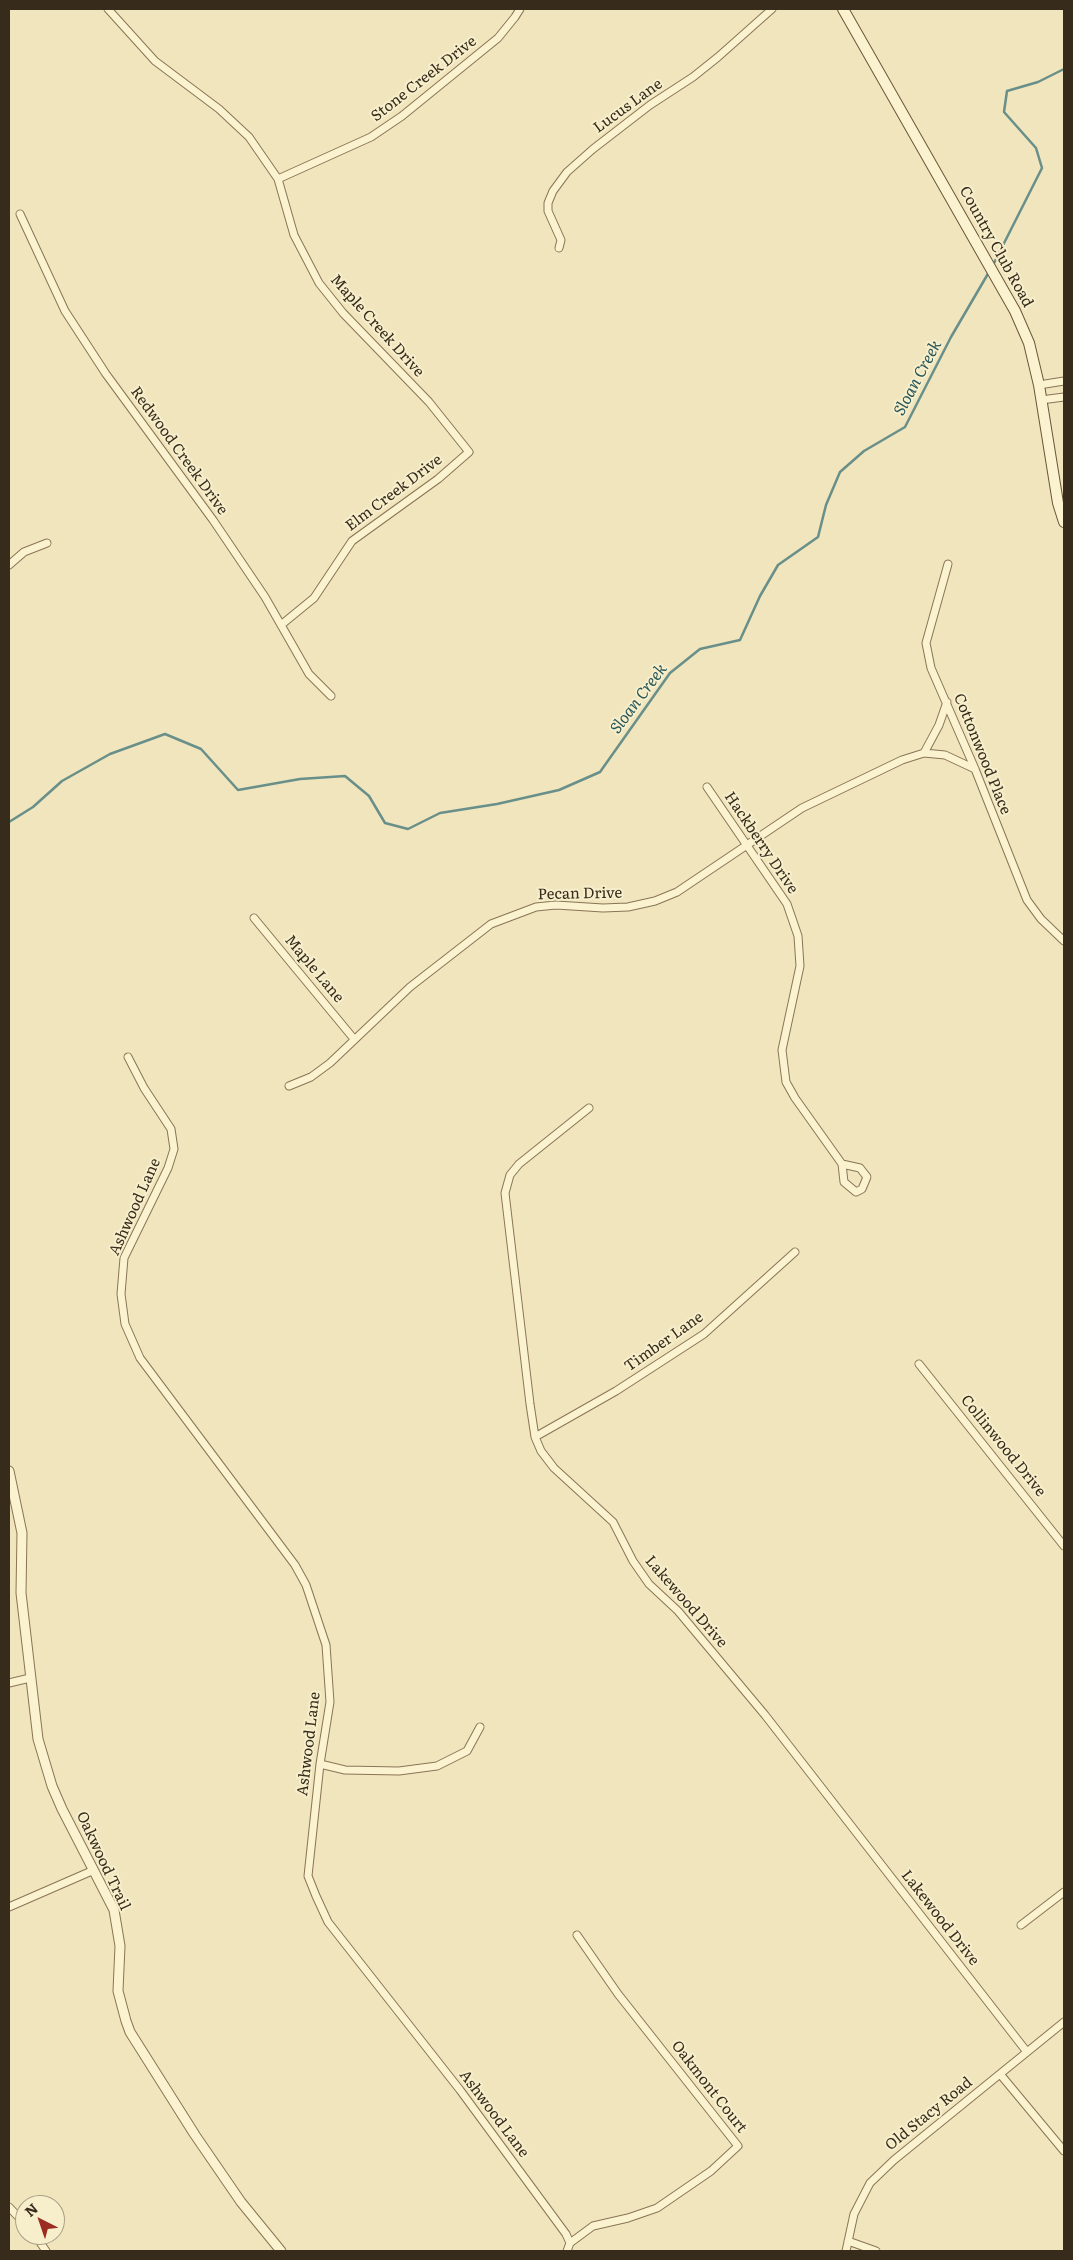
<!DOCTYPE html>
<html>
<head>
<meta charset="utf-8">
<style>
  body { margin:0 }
  #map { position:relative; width:1073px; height:2260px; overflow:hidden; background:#f0e5bc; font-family:Literata,serif }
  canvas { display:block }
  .frame { position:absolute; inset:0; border:10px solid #372b1b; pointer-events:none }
  .north { position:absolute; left:15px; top:2195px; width:50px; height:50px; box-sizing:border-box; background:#f7efcc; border:1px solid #aaa185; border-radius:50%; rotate:319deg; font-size:14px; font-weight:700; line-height:20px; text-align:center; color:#372b1b }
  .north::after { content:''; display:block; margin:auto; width:18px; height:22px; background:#9c2b21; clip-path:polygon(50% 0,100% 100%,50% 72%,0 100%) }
</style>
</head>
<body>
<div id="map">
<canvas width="1073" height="2260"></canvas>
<div class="frame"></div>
<div class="north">N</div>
</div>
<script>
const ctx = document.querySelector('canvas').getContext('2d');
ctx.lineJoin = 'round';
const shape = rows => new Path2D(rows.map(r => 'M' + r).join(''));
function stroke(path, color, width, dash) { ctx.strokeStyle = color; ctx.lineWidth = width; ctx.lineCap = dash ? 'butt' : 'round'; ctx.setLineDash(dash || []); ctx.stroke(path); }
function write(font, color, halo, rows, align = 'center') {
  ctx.font = font + ' Literata,serif'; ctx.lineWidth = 4; ctx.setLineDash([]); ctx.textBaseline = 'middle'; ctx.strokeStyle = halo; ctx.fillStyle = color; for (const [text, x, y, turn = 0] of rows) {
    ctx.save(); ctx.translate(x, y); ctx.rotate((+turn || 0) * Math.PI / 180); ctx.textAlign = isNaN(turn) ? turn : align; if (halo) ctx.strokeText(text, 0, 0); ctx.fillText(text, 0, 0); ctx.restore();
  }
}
const stream = shape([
  [993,265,1042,168,1036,148,1004,112,1007,91,1038,82,1064,69],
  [9,822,33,807,62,781,110,754,165,734,201,749,238,790,300,779,345,776,369,796,385,823,408,829,440,813,497,804,559,790,600,772,670,673,700,649,740,640,760,596,778,565,818,537,826,505,840,472,864,451,905,427,951,337,989,272]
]);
const minor = shape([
  [108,9,155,61,219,109,249,137,278,179,294,235,319,283,343,313,429,402,469,452,438,479,352,541,314,598,281,625],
  [278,179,371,137,402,116,498,38,515,17,520,9],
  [20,214,65,311,106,374,213,520,265,597,309,674,331,696],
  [559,248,561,240,548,211,548,203,553,191,567,172,593,149,650,105,693,77,718,57,772,9],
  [1039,385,1064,381],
  [1041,400,1064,397],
  [948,564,926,643,931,668,975,769,1027,900,1041,919,1064,941],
  [9,565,24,552,47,543],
  [924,753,939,725,947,702],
  [707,787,787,904,798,936,800,966,782,1050,786,1082,795,1098,842,1164,844,1182,856,1192,862,1189,867,1177,860,1168,842,1164],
  [254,918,354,1039],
  [128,1057,144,1088,171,1129,174,1149,168,1168,124,1258,121,1294,125,1324,140,1358,295,1565,306,1585,326,1645,330,1702,320,1764,308,1876,316,1896,328,1922,460,2090,566,2234,570,2243,567,2251],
  [289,1086,311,1077,330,1063,410,987,491,924,536,907,556,905,603,908,628,907,655,901,677,892,802,808,902,760,924,753,945,755,975,769],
  [589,1108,519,1164,510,1175,505,1193,530,1404,535,1437,541,1451,554,1468,613,1522,633,1561,649,1584,678,1611,765,1715,1027,2052],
  [919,1364,1064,1546],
  [535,1437,616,1391,704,1334,795,1252],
  [9,1683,30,1678],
  [320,1764,345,1770,399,1771,437,1766,467,1751,480,1727],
  [9,1907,94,1870],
  [1021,1925,1064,1892],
  [1000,2074,1064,2151],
  [9,2207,25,2224],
  [35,2235,46,2251],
  [848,2241,876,2251],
  [570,2243,593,2226,628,2218,657,2208,711,2171,738,2146,618,1994,577,1935],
  [846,2251,854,2214,870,2183,894,2160,1064,2022]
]);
const tertiary = shape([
  [9,1471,22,1533,21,1593,38,1739,52,1786,62,1809,114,1910,120,1946,118,1991,126,2021,130,2032,195,2135,241,2202,281,2251]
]);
const secondary = shape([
  [843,9,1015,311,1029,343,1039,385,1058,503,1064,522]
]);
const streetNames = [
  ["Stone Creek Drive",424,79,-38],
  ["Lucus Lane",628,106,-36],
  ["Country Club Road",996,247,61],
  ["Maple Creek Drive",377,326,48],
  ["Redwood Creek Drive",179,451,54],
  ["Elm Creek Drive",394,493,-37],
  ["Cottonwood Place",982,754,68],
  ["Hackberry Drive",761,843,56],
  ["Pecan Drive",580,894,-1],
  ["Maple Lane",314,969,50],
  ["Ashwood Lane",135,1207,-66],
  ["Timber Lane",664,1342,-35],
  ["Collinwood Drive",1003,1446,51],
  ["Lakewood Drive",686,1602,49],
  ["Ashwood Lane",309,1744,-83],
  ["Oakwood Trail",103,1861,65],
  ["Lakewood Drive",940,1918,52],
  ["Oakmont Court",709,2087,52],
  ["Ashwood Lane",494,2114,53],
  ["Old Stacy Road",929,2114,-39]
];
const waterNames = [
  ["Sloan Creek",918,378,-62],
  ["Sloan Creek",639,699,-53]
];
stroke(stream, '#688f89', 2.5);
stroke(minor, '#897555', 9);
stroke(tertiary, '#897555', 11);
stroke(secondary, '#6b5638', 12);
stroke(minor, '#fbf2d0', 7);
stroke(tertiary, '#fbf2d0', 9);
stroke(secondary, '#fbf2d0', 10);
write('15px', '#372b1b', '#f7efcc', streetNames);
write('italic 16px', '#295758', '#f7efcc', waterNames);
</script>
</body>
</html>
